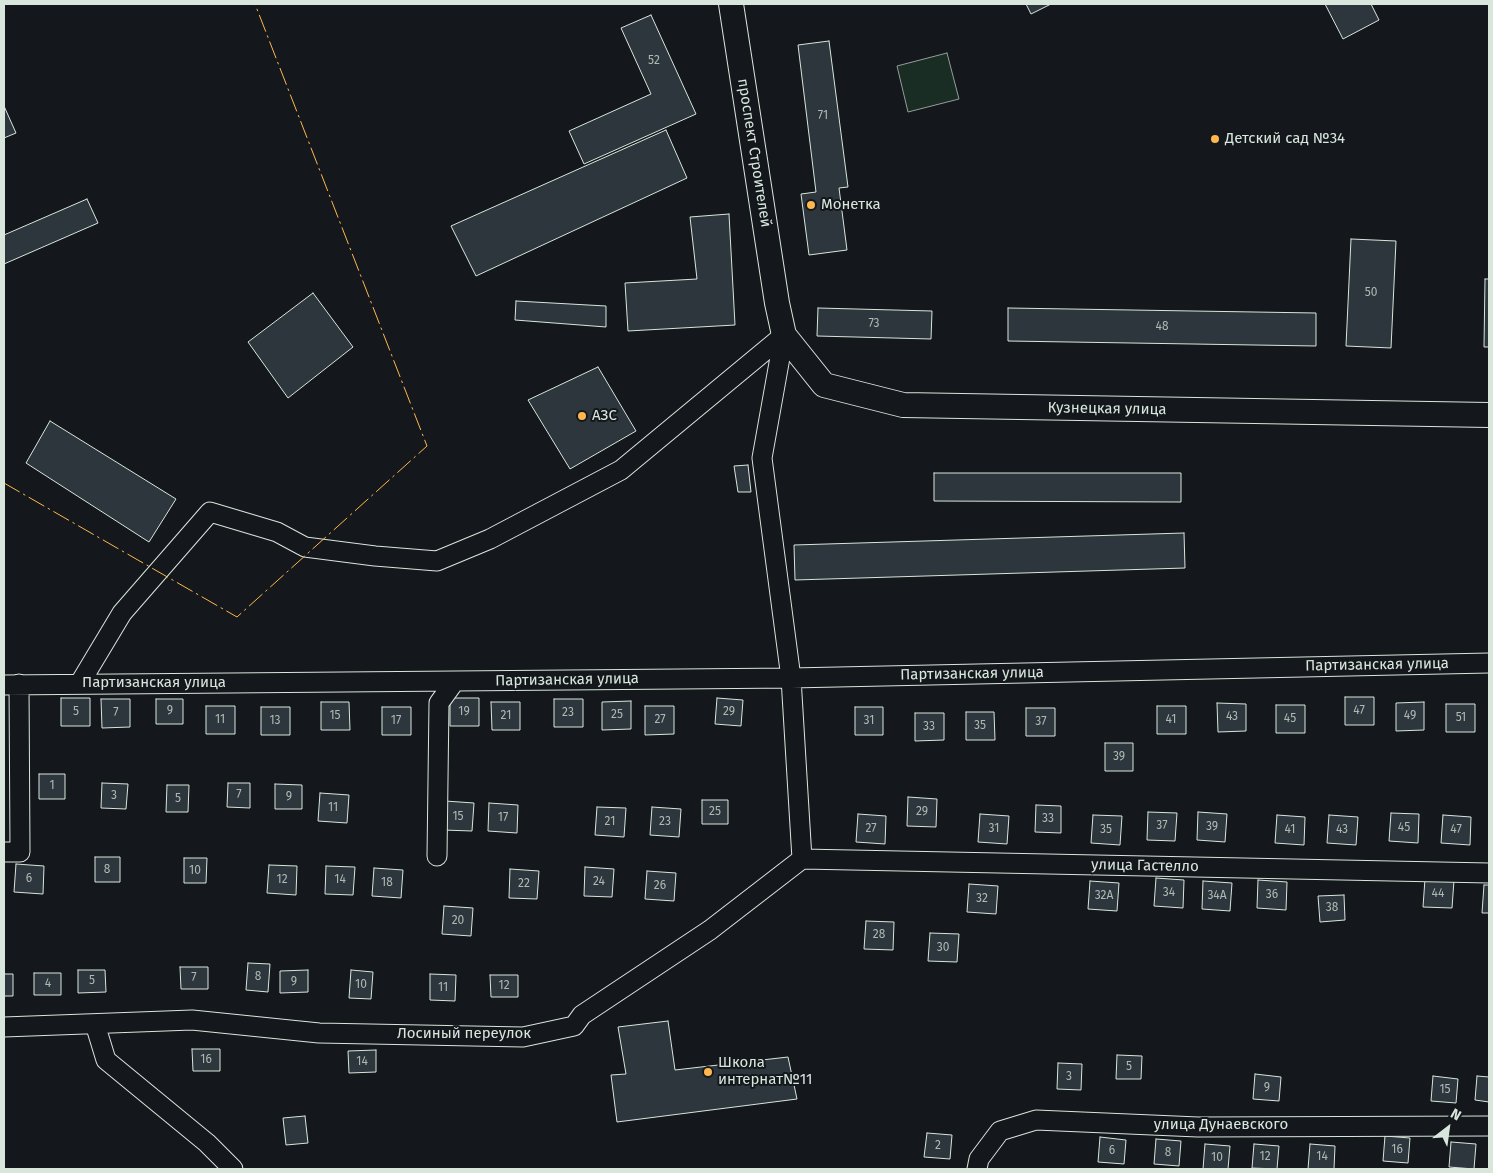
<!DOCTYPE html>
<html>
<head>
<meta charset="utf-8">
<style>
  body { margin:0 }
  #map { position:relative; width:1493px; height:1173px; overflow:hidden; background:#14181c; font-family:"Fira Sans",sans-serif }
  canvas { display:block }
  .frame { position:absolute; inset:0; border:5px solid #d8e6dc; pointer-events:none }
  .north { position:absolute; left:1423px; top:1103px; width:50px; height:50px; -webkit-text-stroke:4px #14181c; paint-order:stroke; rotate:30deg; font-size:14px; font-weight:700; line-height:20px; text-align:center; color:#d8e6dc }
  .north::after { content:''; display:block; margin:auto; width:18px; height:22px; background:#d8e6dc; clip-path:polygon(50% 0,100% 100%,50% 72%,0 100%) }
</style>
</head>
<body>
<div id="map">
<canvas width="1493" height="1173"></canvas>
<div class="frame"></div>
<div class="north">N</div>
</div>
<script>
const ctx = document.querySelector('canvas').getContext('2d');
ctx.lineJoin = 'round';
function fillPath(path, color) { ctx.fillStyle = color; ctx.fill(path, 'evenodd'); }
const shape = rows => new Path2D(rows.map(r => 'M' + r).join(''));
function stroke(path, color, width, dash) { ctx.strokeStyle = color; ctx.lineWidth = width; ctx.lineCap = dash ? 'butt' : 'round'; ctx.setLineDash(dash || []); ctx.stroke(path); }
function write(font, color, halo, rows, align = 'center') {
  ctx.font = font + ' "Fira Sans",sans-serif'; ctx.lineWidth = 4; ctx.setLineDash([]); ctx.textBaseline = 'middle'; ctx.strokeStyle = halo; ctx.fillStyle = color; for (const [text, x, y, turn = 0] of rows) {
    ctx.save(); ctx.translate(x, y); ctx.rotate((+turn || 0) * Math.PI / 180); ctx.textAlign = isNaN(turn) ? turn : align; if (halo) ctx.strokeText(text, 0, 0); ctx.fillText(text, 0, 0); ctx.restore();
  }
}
const green = shape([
  [947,53,959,99,908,112,897,66,947,53]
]);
const building = shape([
  [1026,4,1051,4,1031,14,1026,4],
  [1325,4,1371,4,1379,20,1343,39,1325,4],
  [651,15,696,114,584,164,569,131,651,94,621,28,651,15],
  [829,41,848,187,839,188,847,250,809,255,801,194,816,192,798,45,829,41],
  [4,106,16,133,4,138,4,106],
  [666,130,687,178,476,276,451,226,666,130],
  [87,199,98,223,4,264,4,235,87,199],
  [729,214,735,325,628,331,625,283,697,279,690,217,729,214],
  [1351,239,1396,241,1391,348,1346,346,1351,239],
  [1485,279,1489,279,1489,347,1484,347,1485,279],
  [313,293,353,347,288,398,248,342,313,293],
  [516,301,606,306,606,327,515,320,516,301],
  [818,308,932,311,931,339,817,336,818,308],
  [1008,308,1316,313,1316,346,1008,341,1008,308],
  [598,367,636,431,570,469,528,400,598,367],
  [50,421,176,499,149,542,26,463,50,421],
  [748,465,751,492,738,492,734,466,748,465],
  [934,473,1181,473,1181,502,934,501,934,473],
  [1184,533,1185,568,795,580,794,545,1184,533],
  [1345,697,1374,697,1374,725,1345,725,1345,697],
  [61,698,90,698,90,726,61,726,61,698],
  [450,698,479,698,479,726,450,726,450,698],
  [717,698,743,700,741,726,715,724,717,698],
  [101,699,130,699,130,727,102,728,101,699],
  [156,699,183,699,183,724,156,724,156,699],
  [554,699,583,699,583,727,554,727,554,699],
  [631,701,631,729,602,730,602,702,631,701],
  [321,702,349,702,350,730,321,730,321,702],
  [491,702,520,702,520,730,492,730,491,702],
  [1424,702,1424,730,1396,731,1396,703,1424,702],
  [1217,703,1246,704,1246,731,1218,732,1217,703],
  [1446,704,1475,704,1475,732,1446,732,1446,704],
  [1276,705,1305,705,1305,733,1276,733,1276,705],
  [206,706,235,706,235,734,206,734,206,706],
  [645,706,674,706,674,734,645,735,645,706],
  [1157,706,1186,706,1186,734,1157,734,1157,706],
  [261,707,290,707,290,735,261,735,261,707],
  [382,707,411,707,411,735,382,735,382,707],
  [855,707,883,707,883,735,855,735,855,707],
  [1026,708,1055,708,1055,736,1026,736,1026,708],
  [966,712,994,712,995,740,966,740,966,712],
  [915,713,944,713,944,740,915,741,915,713],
  [1105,743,1133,743,1133,771,1105,771,1105,743],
  [39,774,65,774,65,799,39,799,39,774],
  [102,783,128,784,126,809,101,808,102,783],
  [228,783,250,783,250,808,227,807,228,783],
  [275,784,302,785,302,809,275,809,275,784],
  [167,785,189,785,188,812,166,812,167,785],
  [320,793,349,795,347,823,318,821,320,793],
  [908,797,937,799,936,827,907,826,908,797],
  [702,800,728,800,728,824,702,824,702,800],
  [445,801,474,803,472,831,443,830,445,801],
  [489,803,518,805,517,833,488,831,489,803],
  [1036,805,1061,806,1061,833,1035,832,1036,805],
  [597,807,626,808,624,837,595,835,597,807],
  [652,807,681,809,679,837,650,835,652,807],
  [1148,812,1177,813,1175,841,1147,840,1148,812],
  [1198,812,1227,814,1225,842,1197,840,1198,812],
  [1391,813,1419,814,1418,843,1389,841,1391,813],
  [858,814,886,816,885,844,856,842,858,814],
  [980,814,1009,816,1007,844,978,842,980,814],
  [1093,815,1122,816,1120,845,1091,843,1093,815],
  [1277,815,1305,817,1304,845,1275,843,1277,815],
  [1329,815,1358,817,1356,845,1327,843,1329,815],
  [1443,815,1471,817,1470,845,1441,843,1443,815],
  [95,857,120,857,120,882,95,882,95,857],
  [184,858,207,858,206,883,184,883,184,858],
  [16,864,44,866,43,894,14,892,16,864],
  [269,865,297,866,296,895,267,893,269,865],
  [326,866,355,867,353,895,325,894,326,866],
  [585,867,614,869,612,897,584,896,585,867],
  [374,868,403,870,401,898,372,896,374,868],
  [510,869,539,871,537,899,509,898,510,869],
  [647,871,676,873,674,901,645,899,647,871],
  [1156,878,1184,880,1183,908,1154,906,1156,878],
  [1425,879,1454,880,1452,908,1423,907,1425,879],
  [1258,880,1287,882,1286,910,1257,908,1258,880],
  [1090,881,1119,883,1117,911,1088,909,1090,881],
  [1203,881,1232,883,1230,911,1202,909,1203,881],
  [969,884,998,886,996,914,967,912,969,884],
  [1484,885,1489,885,1489,913,1482,913,1484,885],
  [1344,895,1345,920,1320,922,1318,896,1344,895],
  [444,906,473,908,471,936,442,934,444,906],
  [866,921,894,922,893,950,864,949,866,921],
  [930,933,959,934,957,962,928,961,930,933],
  [248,963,270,964,268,992,246,990,248,963],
  [180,967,208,967,208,989,181,989,180,967],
  [78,970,105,970,106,992,78,993,78,970],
  [308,970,308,992,280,993,280,971,308,970],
  [351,970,373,972,371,999,349,998,351,970],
  [34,973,61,973,61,995,34,995,34,973],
  [4,974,13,974,13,996,4,996,4,974],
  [430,974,456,975,455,1001,430,1000,430,974],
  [490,975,518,975,518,997,491,997,490,975],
  [668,1021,675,1070,788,1057,797,1099,617,1122,611,1075,626,1074,618,1027,668,1021],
  [192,1049,220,1049,220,1071,193,1071,192,1049],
  [376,1050,376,1072,349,1073,348,1051,376,1050],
  [1117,1055,1142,1056,1141,1079,1116,1079,1117,1055],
  [1058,1063,1082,1064,1081,1090,1057,1089,1058,1063],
  [1255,1074,1281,1077,1279,1101,1253,1099,1255,1074],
  [1433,1076,1458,1079,1456,1103,1431,1101,1433,1076],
  [1477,1076,1489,1077,1489,1102,1475,1100,1477,1076],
  [305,1116,308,1143,286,1145,283,1118,305,1116],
  [927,1133,952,1135,950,1159,924,1157,927,1133],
  [1385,1136,1410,1138,1408,1163,1383,1161,1385,1136],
  [1100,1137,1126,1140,1124,1164,1098,1162,1100,1137],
  [1156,1139,1181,1141,1179,1166,1154,1164,1156,1139],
  [1451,1142,1476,1144,1474,1169,1449,1167,1451,1142],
  [1205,1144,1230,1146,1228,1169,1203,1169,1205,1144],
  [1254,1144,1279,1146,1277,1169,1252,1168,1254,1144],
  [1310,1144,1335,1146,1334,1169,1308,1169,1310,1144]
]);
const minor = shape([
  [784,335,762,458,791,678,802,859],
  [80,683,122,613,210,512,277,532,305,547,375,556,437,561,490,539,621,470,784,335],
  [4,685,455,681],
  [4,852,20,852,19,684],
  [437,856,439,703,455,681,791,678,1489,663],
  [802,859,1489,873],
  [95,1024,106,1060,207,1143,233,1169],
  [4,1027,192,1020,319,1033,523,1037,574,1026,582,1015,710,930,802,859],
  [977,1169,979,1159,1000,1131,1036,1120,1198,1127,1489,1126]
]);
const major = shape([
  [731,4,777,303,784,335,824,385,903,405,1489,415]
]);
const power = shape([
  [4,483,237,617,427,446,255,4]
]);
const markers = [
  [1215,139,5,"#ffb74d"],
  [811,205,5,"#ffb74d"],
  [582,416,5,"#ffb74d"],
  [708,1072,5,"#ffb74d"]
];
const numberNames = [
  ["52",654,61],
  ["71",823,116],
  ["50",1371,293],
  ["73",874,324],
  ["48",1162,327],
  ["9",170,711],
  ["47",1359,711],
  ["5",76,712],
  ["19",464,712],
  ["29",729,712],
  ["7",116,713],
  ["23",568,713],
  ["25",617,715],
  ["15",335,716],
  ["21",506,716],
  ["49",1410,716],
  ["43",1232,717],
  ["51",1461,718],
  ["45",1290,719],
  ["11",220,720],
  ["27",660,720],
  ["41",1171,720],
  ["13",275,721],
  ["17",396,721],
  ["31",869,721],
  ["37",1041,722],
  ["35",980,726],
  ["33",929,727],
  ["39",1119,757],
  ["1",52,786],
  ["7",239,795],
  ["3",114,796],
  ["9",289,797],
  ["5",178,799],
  ["11",333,808],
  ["25",715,812],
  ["29",922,812],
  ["15",458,817],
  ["17",503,818],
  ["33",1048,819],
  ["21",610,822],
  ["23",665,822],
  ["37",1162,826],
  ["39",1212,827],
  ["45",1404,828],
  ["27",871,829],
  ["31",994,829],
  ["35",1106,830],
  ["41",1290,830],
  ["43",1342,830],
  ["47",1456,830],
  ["8",107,870],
  ["10",195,871],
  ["6",29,879],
  ["12",282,880],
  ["14",340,880],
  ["24",599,882],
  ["18",387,883],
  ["22",524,884],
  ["26",660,886],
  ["34",1169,893],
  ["44",1438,894],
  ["36",1272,895],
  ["32А",1104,896],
  ["34А",1217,896],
  ["32",982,899],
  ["38",1332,908],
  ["20",458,921],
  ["28",879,935],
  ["30",943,948],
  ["8",258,977],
  ["7",194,978],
  ["5",92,981],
  ["9",294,982],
  ["4",48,984],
  ["10",361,985],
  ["12",504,986],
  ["11",443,988],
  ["16",206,1060],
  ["14",362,1062],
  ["5",1129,1067],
  ["3",1069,1077],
  ["9",1267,1088],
  ["15",1445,1090],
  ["2",938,1146],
  ["16",1397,1150],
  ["6",1112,1151],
  ["8",1168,1153],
  ["12",1265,1157],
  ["14",1322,1157],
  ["10",1217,1158]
];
const poiNames = [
  ["Детский сад №34",1225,139],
  ["Монетка",821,205],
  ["АЗС",592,416],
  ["Школа",718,1063],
  ["интернат№11",718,1080]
];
const streetNames = [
  ["проспект Строителей",754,153,81],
  ["Кузнецкая улица",1107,409,1],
  ["Партизанская улица",1377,665,-1],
  ["Партизанская улица",972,674,-1],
  ["Партизанская улица",567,680,-1],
  ["Партизанская улица",154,683],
  ["улица Гастелло",1145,866,1],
  ["Лосиный переулок",464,1034],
  ["улица Дунаевского",1221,1125]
];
fillPath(green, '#1a2d24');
stroke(green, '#939e99', 1);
fillPath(building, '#2c363c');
stroke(building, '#d8e6dc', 1);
stroke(minor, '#d8e6dc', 21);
stroke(major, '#d8e6dc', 26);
stroke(minor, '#14181c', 19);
stroke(major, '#14181c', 24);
stroke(power, '#ffb74d', 1, [18, 4, 2.5, 4]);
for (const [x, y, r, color] of markers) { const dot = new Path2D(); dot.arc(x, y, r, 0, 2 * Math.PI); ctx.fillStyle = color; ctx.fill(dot); stroke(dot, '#14181c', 2); }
write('12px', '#adbab4', null, numberNames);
write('15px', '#d8e6dc', '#14181c', poiNames, 'left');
write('15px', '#d8e6dc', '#14181c', streetNames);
</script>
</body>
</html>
